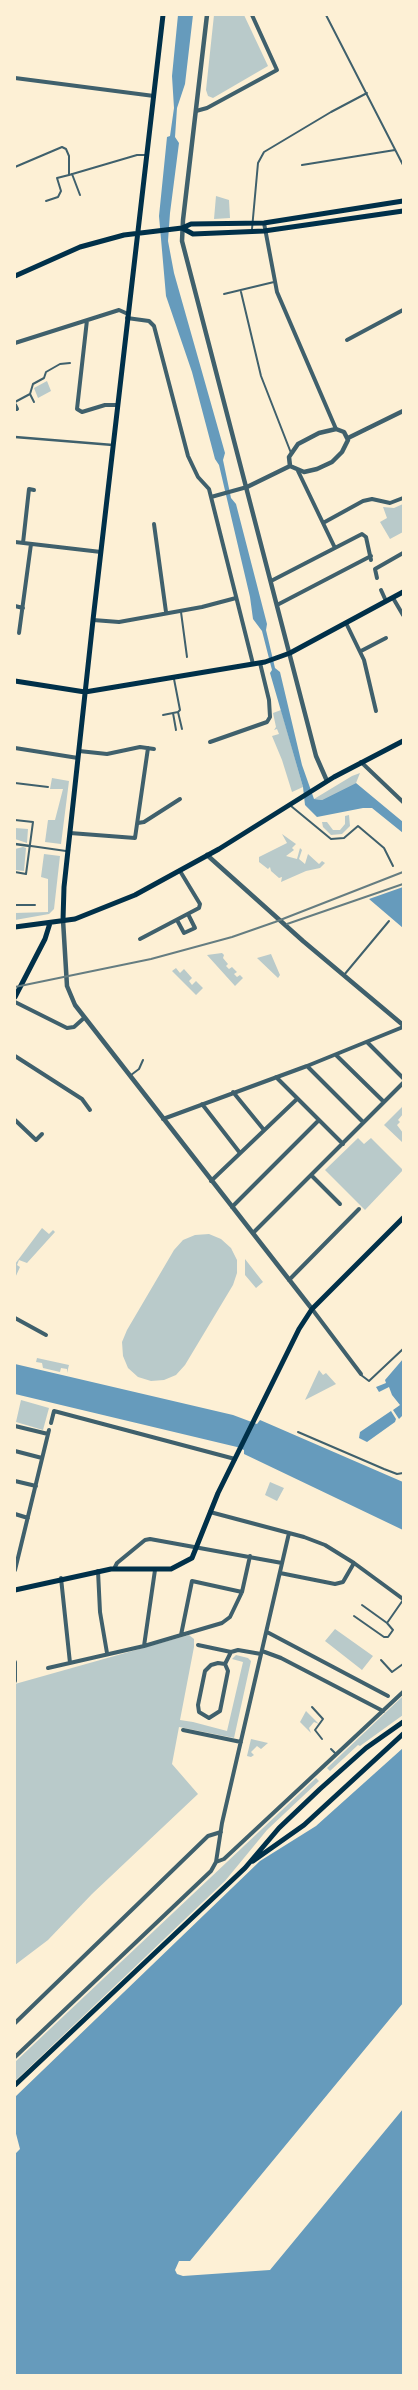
<!DOCTYPE html>
<html>
<head>
<meta charset="utf-8">
<style>
  body { margin:0 }
  #map { position:relative; width:418px; height:2390px; overflow:hidden; background:#fdf0d5; font-family:Inter,sans-serif }
  canvas { display:block }
  .frame { position:absolute; inset:0; border:16px solid #fdf0d5; pointer-events:none }
</style>
</head>
<body>
<div id="map">
<canvas width="418" height="2390"></canvas>
<div class="frame"></div>
</div>
<script>
const ctx = document.querySelector('canvas').getContext('2d');
ctx.lineJoin = 'round';
function fillPath(path, color) { ctx.fillStyle = color; ctx.fill(path, 'evenodd'); }
const shape = rows => new Path2D(rows.map(r => 'M' + r).join(''));
function stroke(path, color, width, dash) { ctx.strokeStyle = color; ctx.lineWidth = width; ctx.lineCap = dash ? 'butt' : 'round'; ctx.setLineDash(dash || []); ctx.stroke(path); }
const green = shape([
  [214,15,244,15,268,66,213,98,208,96,206,90],
  [216,196,229,200,230,218,214,219],
  [47,381,51,391,38,398,34,388],
  [403,504,403,532,390,539,380,522,387,518,383,507,394,508],
  [281,710,303,787,292,792,282,760,272,736,279,734,277,729,274,730,276,727,273,713],
  [360,773,356,783,322,800,314,799,352,776],
  [52,778,69,781,61,844,45,842,48,820,55,820,63,789,50,789],
  [349,815,350,826,342,834,331,835,323,827,322,822,327,822,333,830,340,830,345,824,345,816],
  [15,828,28,829,27,843,15,839],
  [282,834,296,844,292,848,294,850,286,856,297,859,300,848,302,850,299,859,305,864,308,854,319,864,322,861,325,863,320,868,306,871,281,882,282,877,279,878,271,871,270,867,268,869,259,862,259,857,287,843],
  [23,847,26,848,24,871,15,870,15,849],
  [44,854,60,856,54,909,49,914,15,920,15,913,48,912,48,879,41,877],
  [222,953,224,955,223,958,228,964,226,966,229,969,232,967,237,972,234,974,237,977,240,975,243,978,235,986,207,955],
  [271,954,280,975,278,978,257,958],
  [176,968,180,973,184,969,192,978,189,981,192,985,196,981,203,988,196,995,172,971],
  [403,1106,403,1114,398,1120,400,1122,397,1125,403,1133,403,1143,384,1125],
  [358,1138,364,1144,371,1138,403,1170,365,1210,325,1170],
  [42,1228,49,1234,53,1230,55,1232,27,1263,19,1260,17,1265,20,1267,15,1278,15,1264],
  [209,1234,221,1239,231,1248,237,1260,237,1273,233,1285,185,1365,176,1375,164,1380,151,1381,138,1377,128,1368,123,1356,122,1342,127,1330,174,1250,183,1240,195,1235],
  [245,1259,263,1282,256,1288,245,1275],
  [37,1358,69,1365,67,1373,67,1369,61,1368,60,1372,43,1368,42,1363,36,1362],
  [319,1370,323,1375,326,1373,336,1384,305,1400],
  [21,1400,49,1408,43,1430,16,1422],
  [270,1482,284,1488,277,1501,265,1495],
  [335,1629,373,1656,362,1670,325,1641],
  [189,1635,194,1639,194,1647,180,1720,193,1722,227,1731,243,1662,232,1659,236,1655,248,1658,251,1661,234,1738,179,1727,172,1764,198,1794,92,1894,48,1940,15,1965,15,1684],
  [403,1696,403,1715,360,1746,358,1745,330,1771,327,1768],
  [306,1711,319,1724,314,1722,309,1728,311,1733,300,1722],
  [251,1739,268,1743,261,1749,257,1746,251,1752,254,1755,251,1757,247,1756],
  [316,1778,319,1781,267,1830,225,1881,15,2081,15,2062]
]);
const water = shape([
  [178,15,193,15,185,84,177,108,175,137,179,143,170,213,168,241,174,273,225,453,223,460,231,498,236,504,267,624,266,630,275,668,280,672,302,765,314,799,322,800,356,783,403,822,403,833,372,808,363,808,317,817,305,805,303,787,270,673,272,670,262,631,253,619,250,597,219,465,215,459,192,372,166,296,159,216,167,137,170,136,174,108,172,76],
  [403,887,403,928,369,899],
  [403,1359,403,1415,399,1419,393,1410,400,1405,392,1395,389,1387,379,1392,376,1387,386,1383,385,1380],
  [15,1364,233,1415,257,1424,260,1420,403,1482,403,1530,244,1454,244,1450,237,1447,15,1394],
  [391,1411,396,1419,395,1422,367,1442,359,1438,360,1432],
  [403,1748,403,2003,190,2261,179,2261,175,2270,177,2274,183,2276,270,2270,403,2109,403,2375,15,2375,15,2154,20,2149,15,2130,15,2097,260,1861,316,1826]
]);
const service = shape([
  [326,15,403,165],
  [302,165,395,150],
  [15,167,62,147,66,149,69,156,69,175,137,155,147,155],
  [72,174,80,195],
  [46,201,58,197,61,191,57,178,69,175],
  [252,229,258,163,264,152,331,112,367,93],
  [241,292,261,376,291,453],
  [224,294,274,282],
  [15,402,30,394],
  [34,402,30,394,33,384,44,378,46,372,60,364,70,363],
  [181,612,187,657],
  [178,712,182,729],
  [173,713,176,730],
  [163,715,178,712,180,710,174,679],
  [15,783,48,787],
  [291,806,331,839,344,838,358,826,384,848,393,866],
  [15,820,33,822,26,874,15,872],
  [31,846,66,851],
  [15,905,35,905],
  [344,975,389,921],
  [131,1075,139,1069,143,1060],
  [361,1375,369,1381,403,1349],
  [298,1432,384,1469,397,1474,403,1473],
  [362,1605,387,1623,403,1600],
  [354,1616,384,1637,388,1637,393,1630,387,1623],
  [381,1660,392,1672,403,1664],
  [312,1707,323,1719,315,1730,322,1739],
  [331,1749,336,1754]
]);
const pedestrian = shape([
  [15,437,113,445],
  [15,844,30,846]
]);
const minor = shape([
  [15,78,154,96],
  [196,111,207,108,277,70,252,15],
  [264,223,277,292,336,429],
  [127,318,149,321,154,326,188,456,198,477,209,489,253,664],
  [87,320,77,409,82,412,105,405,118,405],
  [347,340,403,310],
  [15,343,119,310,128,314],
  [15,405,17,409],
  [298,471,335,548],
  [211,497,247,487],
  [323,523,363,501,372,499,390,503,403,498],
  [154,524,166,612],
  [15,542,101,552],
  [23,543,29,489,34,490],
  [377,578,375,569,403,553],
  [271,581,362,534,366,537,371,560],
  [381,590,386,601],
  [393,598,403,615],
  [277,605,371,556],
  [15,606,23,608],
  [93,620,119,622,202,607,236,598],
  [346,623,364,660,376,711],
  [19,633,31,544],
  [361,651,386,638],
  [210,742,267,722,270,717,269,700,260,663],
  [15,748,78,758],
  [79,751,107,754,140,747,154,749],
  [361,762,403,802],
  [138,823,144,822,180,799],
  [70,833,135,838,148,748],
  [177,920,184,933,195,928,188,914],
  [140,939,199,908,200,904,180,871],
  [15,1002,67,1028,74,1027,84,1018],
  [367,1042,403,1078],
  [336,1055,384,1102],
  [15,1056,82,1099,90,1110],
  [307,1066,363,1122],
  [276,1077,343,1144],
  [233,1092,264,1130],
  [202,1104,240,1153],
  [163,1119,307,1066,403,1027],
  [15,1120,36,1140,42,1134],
  [311,1175,340,1204],
  [211,1181,297,1099],
  [232,1207,319,1120],
  [253,1233,403,1083],
  [289,1280,359,1209],
  [312,1309,361,1374],
  [15,1318,46,1335],
  [51,1423,54,1411,235,1459],
  [15,1426,48,1434],
  [15,1451,42,1458],
  [15,1481,36,1486],
  [210,1512,304,1537,325,1545,354,1563,403,1599],
  [15,1514,28,1518],
  [114,1569,117,1563,145,1540,150,1539,282,1563],
  [15,1570,49,1430],
  [98,1571,100,1612,107,1653],
  [280,1573,335,1584,343,1582,354,1563],
  [61,1578,70,1663],
  [267,1632,388,1696],
  [181,1635,192,1581,242,1592],
  [198,1645,231,1652,238,1650,261,1654],
  [144,1646,155,1570],
  [262,1651,281,1658,383,1711],
  [15,1662,15,1681],
  [218,1663,225,1664,228,1671,220,1711,209,1718,199,1712,198,1705,205,1671,211,1665,218,1663],
  [225,1664,231,1652],
  [48,1668,144,1646,222,1623,230,1617,242,1592,250,1556],
  [183,1730,241,1742],
  [216,1862,224,1859,403,1692],
  [15,2023,208,1836,221,1832],
  [15,2057,211,1871,216,1862,222,1823,289,1533]
]);
const tertiary = shape([
  [207,15,183,220,182,241,316,756,327,781],
  [336,429,344,432,348,440,342,452,332,462,317,469,304,472,290,466,289,457,298,444,319,433,336,429],
  [348,438,403,411],
  [247,487,290,466],
  [207,855,303,941,403,1025],
  [63,920,67,986,75,1005,312,1309]
]);
const secondary = shape([
  [182,228,193,234,264,231,403,211],
  [15,276,80,247,124,235,182,228,191,224,264,223,403,201],
  [15,681,85,692,265,662,290,653,403,592],
  [63,920,64,887,93,620,163,15],
  [15,927,75,919,135,895,219,849,334,777,403,741],
  [15,997,45,939,50,923],
  [15,1590,111,1569,171,1569,192,1558,218,1493,299,1329,312,1309,403,1218],
  [253,1861,304,1825,403,1734],
  [15,2085,245,1868,279,1828,320,1789,366,1748,403,1722]
]);
const rail = shape([
  [287,924,403,884],
  [15,987,151,959,232,937,275,922,403,872]
]);
fillPath(green, '#b9caca');
fillPath(water, '#669bbc');
stroke(service, '#3f606c', 2);
stroke(pedestrian, '#3f606c', 2.5);
stroke(minor, '#3f606c', 4);
stroke(tertiary, '#3f606c', 4.5);
stroke(secondary, '#003049', 5);
stroke(rail, '#657d81', 2);
</script>
</body>
</html>
